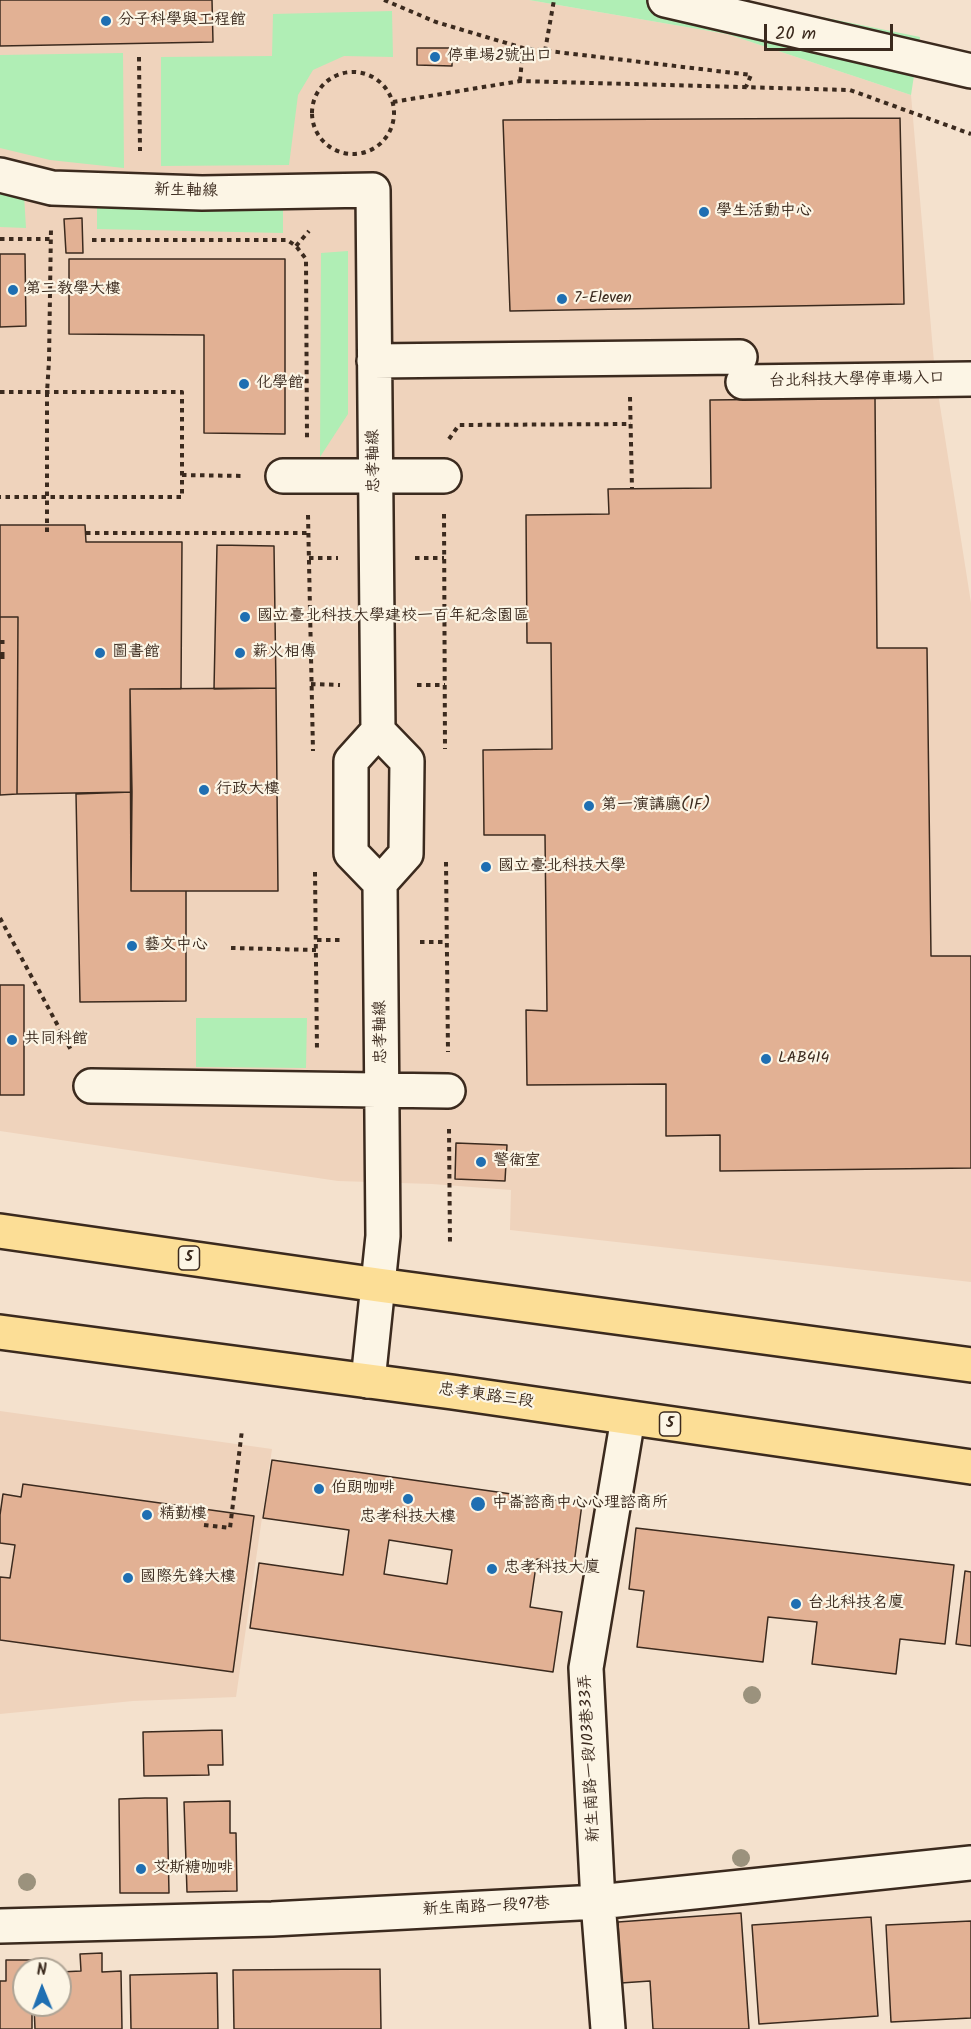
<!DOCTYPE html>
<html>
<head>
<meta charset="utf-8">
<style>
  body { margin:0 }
  #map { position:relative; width:971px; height:2029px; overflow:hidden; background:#f4e1cd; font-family:Kalam,sans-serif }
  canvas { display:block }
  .north { position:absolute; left:12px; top:1957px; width:60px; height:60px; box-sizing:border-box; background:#fcf5e5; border:2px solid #afa495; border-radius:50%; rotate:359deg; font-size:16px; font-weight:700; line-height:24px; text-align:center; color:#3b2a1e }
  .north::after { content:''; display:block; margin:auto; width:21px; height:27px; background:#1f6fb2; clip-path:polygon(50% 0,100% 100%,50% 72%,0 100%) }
  .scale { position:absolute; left:764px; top:24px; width:129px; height:27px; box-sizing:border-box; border:3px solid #3b2a1e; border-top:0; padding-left:8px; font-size:18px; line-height:21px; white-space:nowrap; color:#3b2a1e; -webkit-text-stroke:4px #fcf5e5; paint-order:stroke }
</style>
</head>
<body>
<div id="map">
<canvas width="971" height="2029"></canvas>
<div class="north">N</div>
<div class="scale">20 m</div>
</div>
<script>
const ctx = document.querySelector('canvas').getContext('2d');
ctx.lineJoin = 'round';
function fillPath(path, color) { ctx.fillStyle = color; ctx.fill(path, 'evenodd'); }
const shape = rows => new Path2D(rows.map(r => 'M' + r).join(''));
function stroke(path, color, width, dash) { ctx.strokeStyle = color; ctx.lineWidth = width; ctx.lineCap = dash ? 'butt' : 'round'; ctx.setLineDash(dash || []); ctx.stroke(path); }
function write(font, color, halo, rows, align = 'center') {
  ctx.font = font + ' Kalam,"LXGW WenKai TC",sans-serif'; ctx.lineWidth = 4.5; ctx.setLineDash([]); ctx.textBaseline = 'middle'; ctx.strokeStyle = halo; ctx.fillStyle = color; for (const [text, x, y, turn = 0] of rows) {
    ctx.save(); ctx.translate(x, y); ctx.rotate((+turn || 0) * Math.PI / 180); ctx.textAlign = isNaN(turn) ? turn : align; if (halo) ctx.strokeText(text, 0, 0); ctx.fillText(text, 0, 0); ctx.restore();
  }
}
const built = shape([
  [0,0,529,0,727,34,911,95,935,374,971,603,971,1282,510,1230,511,1190,432,1184,338,1181,0,1131],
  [0,1411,272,1449,236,1697,133,1701,0,1714]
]);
const green = shape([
  [529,0,738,0,920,37,911,95,727,34],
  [392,11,393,57,344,56,313,70,298,95,289,165,161,166,161,57,272,56,273,14],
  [123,53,124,168,50,160,0,148,0,55],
  [0,191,24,195,26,228,0,227],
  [97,203,283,206,283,233,97,229],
  [348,251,348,414,320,457,321,253],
  [196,1018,307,1018,306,1068,196,1067]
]);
const building = shape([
  [0,0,212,0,213,42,0,46,0,0],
  [417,48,452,48,452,66,417,65,417,48],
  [900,118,904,304,510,311,503,120,900,118],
  [82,218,83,253,66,253,64,219,82,218],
  [0,254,25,254,26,326,0,327,0,254],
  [69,259,285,259,285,434,204,433,204,335,69,334,69,259],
  [875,398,877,648,927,648,931,956,971,956,971,1168,720,1171,720,1135,666,1136,666,1084,527,1085,526,1010,547,1011,545,835,484,835,483,750,552,749,551,643,527,643,526,515,609,514,608,489,711,488,710,400,875,398],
  [0,525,85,525,86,542,182,542,181,689,130,689,132,792,17,794,18,617,0,617,0,525],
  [217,545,274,546,276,688,214,689,217,545],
  [0,617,18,617,17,794,0,795,0,617],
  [276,688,278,891,131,891,130,689,276,688],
  [132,792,131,891,186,891,186,1001,80,1002,76,794,132,792],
  [0,985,24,985,24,1095,0,1095,0,985],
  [456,1143,507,1145,505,1181,455,1179,456,1143],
  [272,1460,582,1504,574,1564,537,1559,530,1607,562,1612,553,1672,250,1628,259,1563,343,1575,349,1530,263,1518,272,1460],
  [389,1540,452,1550,447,1584,384,1574,389,1540],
  [23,1484,254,1516,233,1672,0,1640,0,1577,10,1578,15,1545,0,1543,0,1515,3,1494,21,1497,23,1484],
  [636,1528,954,1565,945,1644,900,1639,896,1674,812,1664,817,1622,768,1617,763,1662,637,1647,644,1591,629,1589,636,1528],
  [965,1571,971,1572,971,1646,956,1644,965,1571],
  [222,1730,223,1765,208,1765,209,1775,144,1776,143,1732,222,1730],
  [145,1798,167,1798,169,1893,120,1893,119,1799,145,1798],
  [230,1801,230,1833,236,1833,237,1891,187,1892,184,1802,230,1801],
  [741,1913,749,2029,653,2029,650,1981,621,1983,618,1922,741,1913],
  [871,1917,878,2016,759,2024,752,1925,871,1917],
  [971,1921,971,2018,891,2022,886,1925,971,1921],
  [102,1953,102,1972,121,1971,122,2029,35,2029,34,2005,60,2005,60,1972,81,1971,80,1954,102,1953],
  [6,1960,31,1960,31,1969,24,1969,24,2005,32,2005,32,2029,0,2029,0,1981,6,1981,6,1960],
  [380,1969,381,2029,234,2029,233,1970,380,1969],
  [217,1973,218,2029,131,2029,130,1975,217,1973]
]);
const path = shape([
  [384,0,436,22,523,48,751,75,746,87],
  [545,51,554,0],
  [139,57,140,151],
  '312 113a41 41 0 1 1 82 0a41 41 0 1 1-82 0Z',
  [520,81,523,48],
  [393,102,520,81,850,90,971,134],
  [0,239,51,239],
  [92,240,287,240,296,246,306,259,307,439],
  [296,246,309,231],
  [0,392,182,392,182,497,0,497],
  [630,397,632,489],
  [449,439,459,425,631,424],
  [182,475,244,476],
  [444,514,445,749],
  [308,515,313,751],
  [47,532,47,392,49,361,51,228],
  [86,533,309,533],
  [309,558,338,558],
  [415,558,444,558],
  [0,642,6,642],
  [0,654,6,654],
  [0,657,6,657],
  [311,684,340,685],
  [417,685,445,685],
  [446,862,448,1052],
  [315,872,317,1051],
  [0,918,72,1052],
  [317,940,343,940],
  [420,942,446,942],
  [231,948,316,950],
  [449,1129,450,1245],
  [204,1525,230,1528,242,1430]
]);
const minor = shape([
  [665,0,971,71],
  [0,175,52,188,202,193,373,190,378,731,351,761,351,853,380,883,383,1236,368,1381],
  [374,361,740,357],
  [743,382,971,379],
  [283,476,444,476],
  [378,731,407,761,406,854,380,883],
  [91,1086,448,1091],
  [0,1926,272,1919,598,1902,971,1863],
  [608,2029,598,1902,586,1668,628,1418]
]);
const major = shape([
  [0,1231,378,1285,971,1365],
  [0,1332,452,1392,971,1467]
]);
const trees = [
  [752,1695],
  [741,1858],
  [27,1882]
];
const markers = [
  [106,21,6,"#1f6fb2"],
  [435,57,6,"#1f6fb2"],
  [704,212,6,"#1f6fb2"],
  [13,290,6,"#1f6fb2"],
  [562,299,6,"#1f6fb2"],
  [244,384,6,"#1f6fb2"],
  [245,617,6,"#1f6fb2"],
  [100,653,6,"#1f6fb2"],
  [240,653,6,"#1f6fb2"],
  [204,790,6,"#1f6fb2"],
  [589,806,6,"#1f6fb2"],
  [486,867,6,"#1f6fb2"],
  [132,946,6,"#1f6fb2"],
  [12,1040,6,"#1f6fb2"],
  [766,1059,6,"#1f6fb2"],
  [481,1162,6,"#1f6fb2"],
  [319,1489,6,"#1f6fb2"],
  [408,1499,6,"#1f6fb2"],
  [478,1504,8,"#1f6fb2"],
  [147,1515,6,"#1f6fb2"],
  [492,1569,6,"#1f6fb2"],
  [128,1578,6,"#1f6fb2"],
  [796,1604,6,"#1f6fb2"],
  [141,1869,6,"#1f6fb2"]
];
const shields = [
  [189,1258,21],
  [670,1424,21]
];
const shieldNames = [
  ["5",189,1258],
  ["5",670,1424]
];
const poiNames = [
  ["分子科學與工程館",118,21],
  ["停車場2號出口",447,57],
  ["學生活動中心",716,212],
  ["第二教學大樓",25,290],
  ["7-Eleven",574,299],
  ["化學館",256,384],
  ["國立臺北科技大學建校一百年紀念園區",257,617],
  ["圖書館",112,653],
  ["薪火相傳",252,653],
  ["行政大樓",216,790],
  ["第一演講廳(1F)",601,806],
  ["國立臺北科技大學",498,867],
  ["藝文中心",144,946],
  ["共同科館",24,1040],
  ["LAB414",778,1059],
  ["警衛室",493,1162],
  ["伯朗咖啡",331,1489],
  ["中崙諮商中心心理諮商所",492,1504],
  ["精勤樓",159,1515],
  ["忠孝科技大樓",408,1518,"center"],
  ["忠孝科技大廈",504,1569],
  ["國際先鋒大樓",140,1578],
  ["台北科技名廈",808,1604],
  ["艾斯糖咖啡",153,1869]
];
const streetNames = [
  ["新生軸線",186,192,1],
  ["台北科技大學停車場入口",857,381,-1],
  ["忠孝軸線",375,461,-91],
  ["忠孝軸線",382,1032,-91],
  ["忠孝東路三段",486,1397,8],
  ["新生南路一段103巷33弄",591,1758,-93],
  ["新生南路一段97巷",486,1908,-3]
];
fillPath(built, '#efd3bc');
fillPath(green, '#b0eeb5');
fillPath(building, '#e2b194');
stroke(building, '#3b2a1e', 1.5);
stroke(minor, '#3b2a1e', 38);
stroke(major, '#3b2a1e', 38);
stroke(path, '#3b2a1e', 4, [4.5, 4.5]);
stroke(minor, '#fcf5e5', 33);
stroke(major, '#fcde96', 33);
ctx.fillStyle = '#9b927d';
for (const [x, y] of trees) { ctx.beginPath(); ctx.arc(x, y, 9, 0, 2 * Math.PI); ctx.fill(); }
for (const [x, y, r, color] of markers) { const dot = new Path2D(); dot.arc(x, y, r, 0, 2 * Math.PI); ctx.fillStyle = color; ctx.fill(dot); stroke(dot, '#fcf5e5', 2); }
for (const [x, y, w] of shields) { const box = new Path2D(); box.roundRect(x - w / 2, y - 12, w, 24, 4.5); ctx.fillStyle = '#fcf5e5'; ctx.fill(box); stroke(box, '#3b2a1e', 1.5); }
write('bold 15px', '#3b2a1e', null, shieldNames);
write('16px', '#3b2a1e', '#fcf5e5', poiNames, 'left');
write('16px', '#3b2a1e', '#fcf5e5', streetNames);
</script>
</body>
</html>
